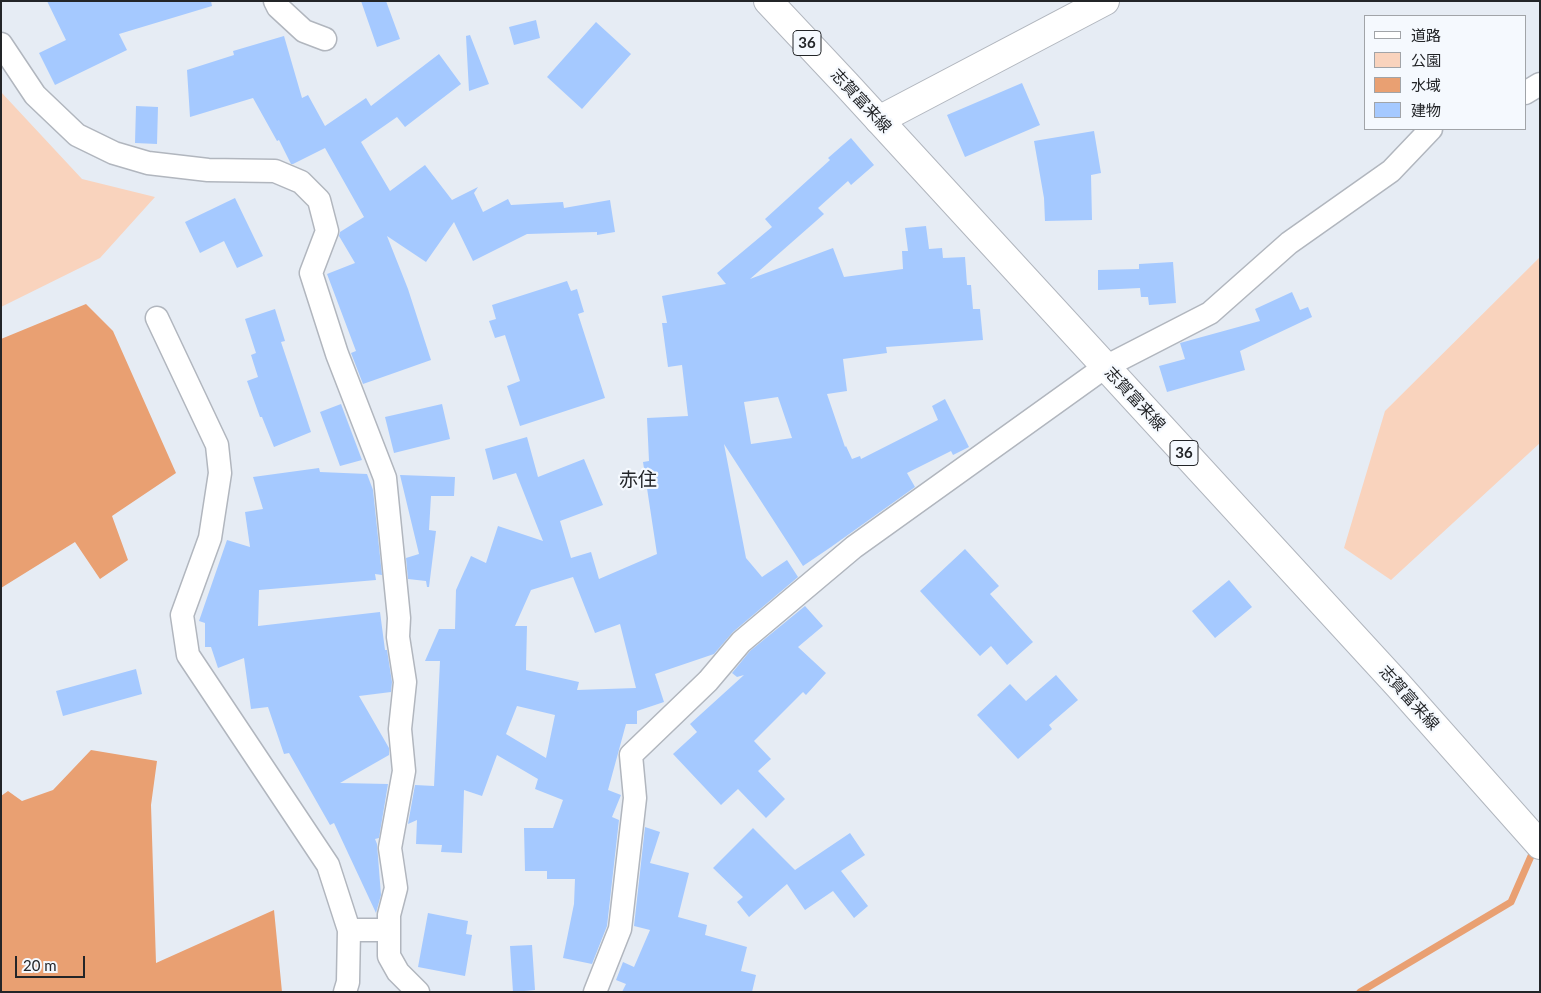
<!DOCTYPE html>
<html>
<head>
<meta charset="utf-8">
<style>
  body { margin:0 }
  #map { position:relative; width:1541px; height:993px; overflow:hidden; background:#e6ecf4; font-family:Lato,"Noto Sans JP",sans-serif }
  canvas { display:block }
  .frame { position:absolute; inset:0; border:2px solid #232528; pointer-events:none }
  .legend { position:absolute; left:1364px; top:15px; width:162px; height:115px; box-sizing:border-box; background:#f5f9fe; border:1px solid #a1a4a8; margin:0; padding:6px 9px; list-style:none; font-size:15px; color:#232528 }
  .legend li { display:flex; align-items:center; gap:10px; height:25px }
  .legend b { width:25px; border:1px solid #a1a4a8 }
  .scale { position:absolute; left:15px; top:956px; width:70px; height:22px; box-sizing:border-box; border:2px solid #232528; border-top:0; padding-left:6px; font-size:15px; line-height:18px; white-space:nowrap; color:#232528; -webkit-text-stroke:4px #f5f9fe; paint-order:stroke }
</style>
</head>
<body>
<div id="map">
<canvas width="1541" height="993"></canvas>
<div class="frame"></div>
<ul class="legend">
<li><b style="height:6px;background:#fff"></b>道路</li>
<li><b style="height:14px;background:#f9d3bd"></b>公園</li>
<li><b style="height:14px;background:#e9a072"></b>水域</li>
<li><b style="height:14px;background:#a5c9ff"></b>建物</li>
</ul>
<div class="scale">20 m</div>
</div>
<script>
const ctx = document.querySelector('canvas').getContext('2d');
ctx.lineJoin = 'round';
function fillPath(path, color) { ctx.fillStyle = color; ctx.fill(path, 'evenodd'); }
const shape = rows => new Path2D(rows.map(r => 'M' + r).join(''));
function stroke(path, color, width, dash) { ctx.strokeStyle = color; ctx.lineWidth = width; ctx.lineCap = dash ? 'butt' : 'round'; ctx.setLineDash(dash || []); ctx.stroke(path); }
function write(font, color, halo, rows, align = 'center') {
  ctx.font = font + ' Lato,"Noto Sans JP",sans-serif'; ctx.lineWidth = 4.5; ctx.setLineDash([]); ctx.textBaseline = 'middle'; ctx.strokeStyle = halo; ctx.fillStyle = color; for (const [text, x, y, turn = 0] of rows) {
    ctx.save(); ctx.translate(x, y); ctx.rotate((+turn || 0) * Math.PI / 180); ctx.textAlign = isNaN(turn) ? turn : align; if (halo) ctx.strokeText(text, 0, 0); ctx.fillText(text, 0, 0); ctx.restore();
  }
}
const green = shape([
  [1,92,82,179,155,197,100,258,1,307],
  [1540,257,1540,443,1391,580,1344,548,1385,411]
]);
const water = shape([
  [86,304,113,331,176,473,112,516,128,560,100,579,75,542,1,588,1,339],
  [91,750,157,761,151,805,156,963,274,910,282,992,1,992,1,796,8,791,22,801,53,790]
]);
const stream = shape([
  [1360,992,1511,902,1535,847]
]);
const building = shape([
  [47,1,211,1,212,6,119,34,127,50,55,85,39,53,66,40],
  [361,1,386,1,400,39,377,47],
  [536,20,540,38,514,45,509,27],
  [596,22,631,54,582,109,547,77],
  [470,35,489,84,469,91,466,36],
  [284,36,302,98,308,95,325,126,366,98,371,106,439,54,461,84,405,127,397,117,361,142,390,191,425,165,452,200,478,187,474,193,483,212,508,199,511,205,563,202,564,208,610,200,615,232,597,235,597,232,527,234,473,261,454,222,426,262,387,236,408,289,431,360,363,384,351,353,356,351,327,274,355,263,339,236,340,232,364,217,325,148,293,164,291,164,279,140,277,141,253,98,190,117,187,70,234,55,233,51],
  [1022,83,1040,125,965,157,947,115],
  [136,106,158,107,157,144,135,143],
  [1094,131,1101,173,1091,175,1092,220,1045,221,1044,198,1034,141],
  [851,138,874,165,851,185,848,181,818,208,824,214,750,279,833,248,844,277,903,269,902,251,908,251,905,228,926,226,929,249,942,248,943,258,965,257,967,285,971,285,973,309,980,309,983,340,886,347,887,353,843,359,847,391,827,394,845,447,846,446,852,459,860,456,861,459,938,420,932,406,945,399,969,447,953,455,951,451,907,473,915,487,831,547,803,566,724,444,746,558,762,577,787,560,798,577,733,632,714,654,655,674,664,702,637,711,637,724,626,724,608,790,621,795,612,817,619,820,607,926,592,964,563,958,574,904,575,879,547,879,547,871,525,871,524,828,553,828,563,800,535,789,538,779,497,755,482,796,464,790,462,853,441,852,442,845,416,844,417,820,408,824,415,785,434,786,440,661,425,661,439,629,455,629,456,590,471,556,486,563,498,526,543,541,516,473,493,480,485,449,527,437,538,477,584,459,603,505,560,521,571,558,591,552,599,579,657,554,643,462,649,461,647,418,688,416,682,365,668,367,662,323,667,323,662,296,726,284,717,273,772,227,765,219,830,160,828,158],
  [778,397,792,438,751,444,744,402],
  [573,577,595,633,620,624,636,688,577,690,579,682,526,670,527,626,515,626,531,590],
  [517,706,555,715,546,758,506,734],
  [235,198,263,256,237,268,224,241,200,253,185,222],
  [1173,262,1176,303,1149,305,1148,297,1141,297,1140,288,1098,290,1098,270,1139,269,1139,264],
  [567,281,571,291,577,289,584,312,578,314,605,398,520,426,507,386,520,381,505,335,495,338,489,321,496,319,492,305],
  [1292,292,1300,310,1308,307,1312,317,1240,351,1245,370,1167,392,1159,366,1185,359,1180,343,1260,321,1255,309],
  [275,309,285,341,281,342,311,432,274,447,262,417,260,417,247,381,258,377,251,355,256,353,245,319],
  [341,404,362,460,340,466,320,412],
  [442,404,450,439,394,453,385,417],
  [319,468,320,472,367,474,373,490,382,575,375,574,376,580,259,590,258,626,380,612,385,650,387,650,392,682,391,692,359,696,389,748,389,755,340,783,388,784,379,838,375,839,377,844,381,895,376,913,334,823,330,825,289,753,284,754,268,707,251,709,244,658,218,668,211,647,205,647,205,623,199,621,227,540,250,547,245,512,263,509,253,477],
  [400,475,455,477,454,496,431,496,429,530,436,531,429,587,427,587,426,581,408,579,406,558,419,554],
  [965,549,999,586,990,594,1033,642,1007,665,991,646,980,656,920,591],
  [1229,580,1252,607,1215,638,1192,611],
  [805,606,823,626,798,647,826,673,806,695,803,692,754,741,771,759,758,771,785,799,766,818,738,789,721,805,673,754,697,732,690,724,744,675,737,677,732,673,750,651],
  [136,669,142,694,63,716,56,691],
  [1056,675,1078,700,1049,725,1052,729,1018,759,977,715,1010,684,1026,701],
  [645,827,660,832,650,863,689,873,678,917,707,925,705,935,747,947,741,971,756,975,752,992,622,992,626,984,616,980,623,962,634,967,650,930,634,926],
  [753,828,795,870,850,833,865,855,841,871,868,906,854,918,833,891,805,910,787,884,749,917,737,902,743,897,713,868],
  [428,913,468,921,466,934,472,935,465,976,418,967],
  [532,945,535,990,513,992,510,946]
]);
const minor = shape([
  [275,1,278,7,304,31,325,39],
  [1,44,35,95,77,135,114,153,148,163,208,170,275,171,301,182,319,200,327,231,311,273,337,354,385,478,399,618,398,637,405,682,400,729,404,771,390,848,396,888,389,915,389,956,398,972,418,992],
  [1525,93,1540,84],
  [157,318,217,445,220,473,210,538,182,615,188,655,328,865,349,930,388,930],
  [345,992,348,982,349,930],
  [595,992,620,929,635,798,631,755,708,681,741,642,854,547,1105,367,1210,313,1289,243,1391,171,1431,129]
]);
const tertiary = shape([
  [879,120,1105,1]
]);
const primary = shape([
  [768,1,846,84,1398,685,1540,845]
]);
const shields = [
  [807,43,28],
  [1184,453,28]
];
const shieldNames = [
  ["36",807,43],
  ["36",1184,453]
];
const streetNames = [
  ["志賀富来線",861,101,47],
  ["志賀富来線",1135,399,47],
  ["志賀富来線",1409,698,48]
];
const quarterNames = [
  ["赤住",638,480]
];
fillPath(green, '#f9d3bd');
fillPath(water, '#e9a072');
stroke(stream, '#e9a072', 7);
fillPath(building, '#a5c9ff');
stroke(minor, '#b1b6be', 25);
stroke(tertiary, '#b1b6be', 30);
stroke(primary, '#b1b6be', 30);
stroke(minor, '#fff', 22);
stroke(tertiary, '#fff', 28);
stroke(primary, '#fff', 28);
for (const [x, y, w] of shields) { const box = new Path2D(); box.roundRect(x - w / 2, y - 12.5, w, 25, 4); ctx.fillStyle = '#f5f9fe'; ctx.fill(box); stroke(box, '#232528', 1); }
write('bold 15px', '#232528', null, shieldNames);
write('16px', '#232528', '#f5f9fe', streetNames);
write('19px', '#232528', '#f5f9fe', quarterNames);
</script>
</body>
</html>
